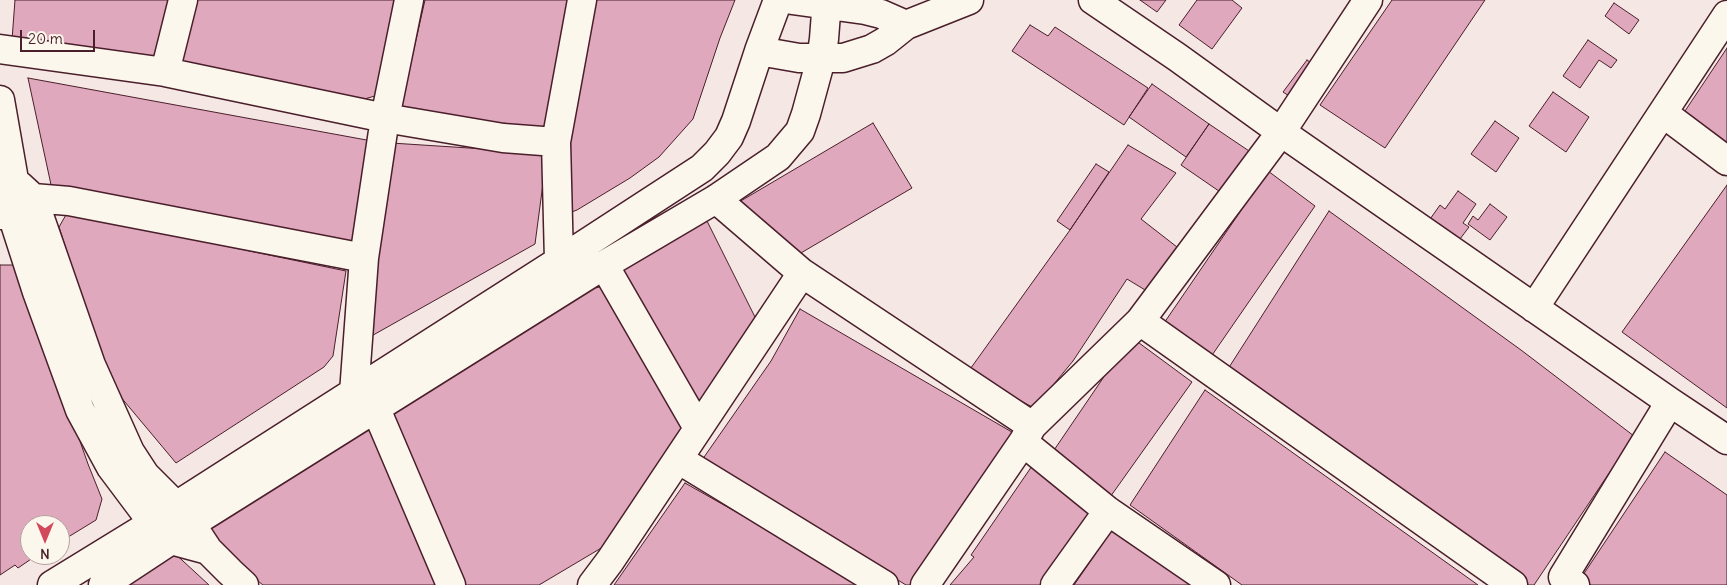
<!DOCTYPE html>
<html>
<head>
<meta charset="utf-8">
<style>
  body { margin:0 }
  #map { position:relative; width:1727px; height:585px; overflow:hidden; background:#f5e7e3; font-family:Delius,sans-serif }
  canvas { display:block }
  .north { position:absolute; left:20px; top:515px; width:50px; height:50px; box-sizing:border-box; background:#fbf7ec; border:1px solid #b4a19f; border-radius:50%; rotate:180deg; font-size:14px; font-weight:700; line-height:20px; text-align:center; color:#4a1f2b }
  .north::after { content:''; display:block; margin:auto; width:18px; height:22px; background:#d1495b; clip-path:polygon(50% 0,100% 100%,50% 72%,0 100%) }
  .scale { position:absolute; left:20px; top:30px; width:75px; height:22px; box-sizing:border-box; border:2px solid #4a1f2b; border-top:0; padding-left:6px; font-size:15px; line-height:18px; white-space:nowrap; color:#4a1f2b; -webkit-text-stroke:4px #fbf7ec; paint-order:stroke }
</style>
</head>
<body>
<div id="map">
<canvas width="1727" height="585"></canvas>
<div class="north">N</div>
<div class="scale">20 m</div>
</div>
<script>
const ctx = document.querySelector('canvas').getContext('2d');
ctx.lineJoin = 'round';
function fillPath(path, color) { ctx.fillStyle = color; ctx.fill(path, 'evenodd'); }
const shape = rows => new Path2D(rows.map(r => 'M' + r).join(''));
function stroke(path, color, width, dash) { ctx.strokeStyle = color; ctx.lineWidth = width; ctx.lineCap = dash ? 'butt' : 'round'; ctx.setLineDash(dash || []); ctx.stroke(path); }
const building = shape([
  [15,0,171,0,155,61,12,40,15,0],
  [197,0,397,0,375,96,357,101,181,68,197,0],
  [425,0,579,0,550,139,400,110,425,0],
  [589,0,735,0,720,38,693,119,659,157,630,178,577,210,556,218,589,0],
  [1140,0,1166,0,1157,12,1140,0],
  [1197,0,1232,0,1242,8,1212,49,1179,25,1197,0],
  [1392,0,1485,0,1385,148,1320,105,1392,0],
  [1614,3,1639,20,1629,34,1605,16,1614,3],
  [1030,25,1048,36,1055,27,1148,88,1124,125,1012,51,1030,25],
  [1588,40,1617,60,1611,68,1599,60,1580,88,1563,76,1588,40],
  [1727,48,1727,144,1683,114,1727,48],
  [1307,60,1321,70,1298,102,1283,92,1307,60],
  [28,78,372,141,355,250,53,194,28,78],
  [1152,84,1209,124,1186,157,1129,117,1152,84],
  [1553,92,1589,117,1566,152,1529,126,1553,92],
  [1495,121,1519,138,1496,172,1471,154,1495,121],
  [873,123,912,188,794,257,739,202,873,123],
  [1209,124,1258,157,1229,198,1181,165,1209,124],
  [391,143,547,153,535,244,359,343,391,143],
  [1128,145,1176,173,1141,219,1186,254,1155,296,1127,279,1073,361,1034,408,968,372,1070,230,1128,145],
  [1096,164,1109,172,1070,230,1057,221,1096,164],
  [1268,171,1315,206,1208,361,1162,326,1268,171],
  [1727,185,1727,408,1622,332,1727,185],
  [1458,191,1476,204,1463,223,1469,227,1457,243,1428,222,1440,205,1445,209,1458,191],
  [1490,204,1507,217,1490,240,1468,224,1473,216,1478,220,1490,204],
  [1329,211,1521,350,1634,436,1534,585,1527,585,1297,426,1226,372,1329,211],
  [67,213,346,271,333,356,324,367,176,463,109,383,59,227,67,213],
  [705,217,759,325,698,416,617,271,705,217],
  [0,265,18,265,88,464,102,499,96,520,60,542,60,525,30,525,30,555,37,555,18,568,15,565,0,575,0,265],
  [600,287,610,290,689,435,608,544,539,585,459,585,391,414,589,289,600,287],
  [800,309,1017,435,920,585,906,585,702,460,771,361,800,309],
  [1131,337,1192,382,1108,500,1050,456,1131,337],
  [1205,390,1478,585,1242,585,1130,505,1205,390],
  [373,426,440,585,263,585,226,555,205,527,373,426],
  [1665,452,1727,495,1727,585,1591,585,1581,578,1665,452],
  [1032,466,1097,518,1050,585,950,585,974,557,971,555,1032,466],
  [685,483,865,585,614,585,685,483],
  [1114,527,1195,585,1074,585,1114,527],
  [170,549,209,585,113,585,170,549]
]);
const minor = shape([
  [792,0,865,10,881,14,906,25],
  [1093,0,1177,57,1281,132,1670,402,1727,440],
  [0,49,165,72,385,118,503,138,556,142],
  [759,51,799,58,843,58,872,49,886,41,906,25,969,0],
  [165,72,183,0],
  [0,100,14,180,9,205,37,292,80,410,111,467,153,523,171,540,208,550],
  [1663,113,1727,161],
  [20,186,33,198,91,365,130,452,145,475,176,506,191,524,208,550,230,572,244,585],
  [0,215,9,205,33,198,69,201,364,258,354,393],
  [364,258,385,118,409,0],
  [559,261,556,142,582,0],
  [604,265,698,428],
  [802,273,1032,426],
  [1534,308,1727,15],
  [1140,321,1281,132,1368,0],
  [376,409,451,585],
  [1023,442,1108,511,1216,585],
  [678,459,884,585],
  [52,585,153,523,176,506,559,261,702,168,717,153,729,137,736,121,759,51,778,0],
  [103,585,171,540,191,524,604,265,716,199,778,157,800,131,806,114,821,59,824,39,827,0],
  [592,585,610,561,802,273,716,199],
  [925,585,1023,442,1032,426,1140,321,1513,585],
  [1055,585,1108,511],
  [1575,585,1563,577,1670,402]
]);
fillPath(building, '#dfa8bd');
stroke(building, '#4a1f2b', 1);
stroke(minor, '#4a1f2b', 31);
stroke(minor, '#fbf7ec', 28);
</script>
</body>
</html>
